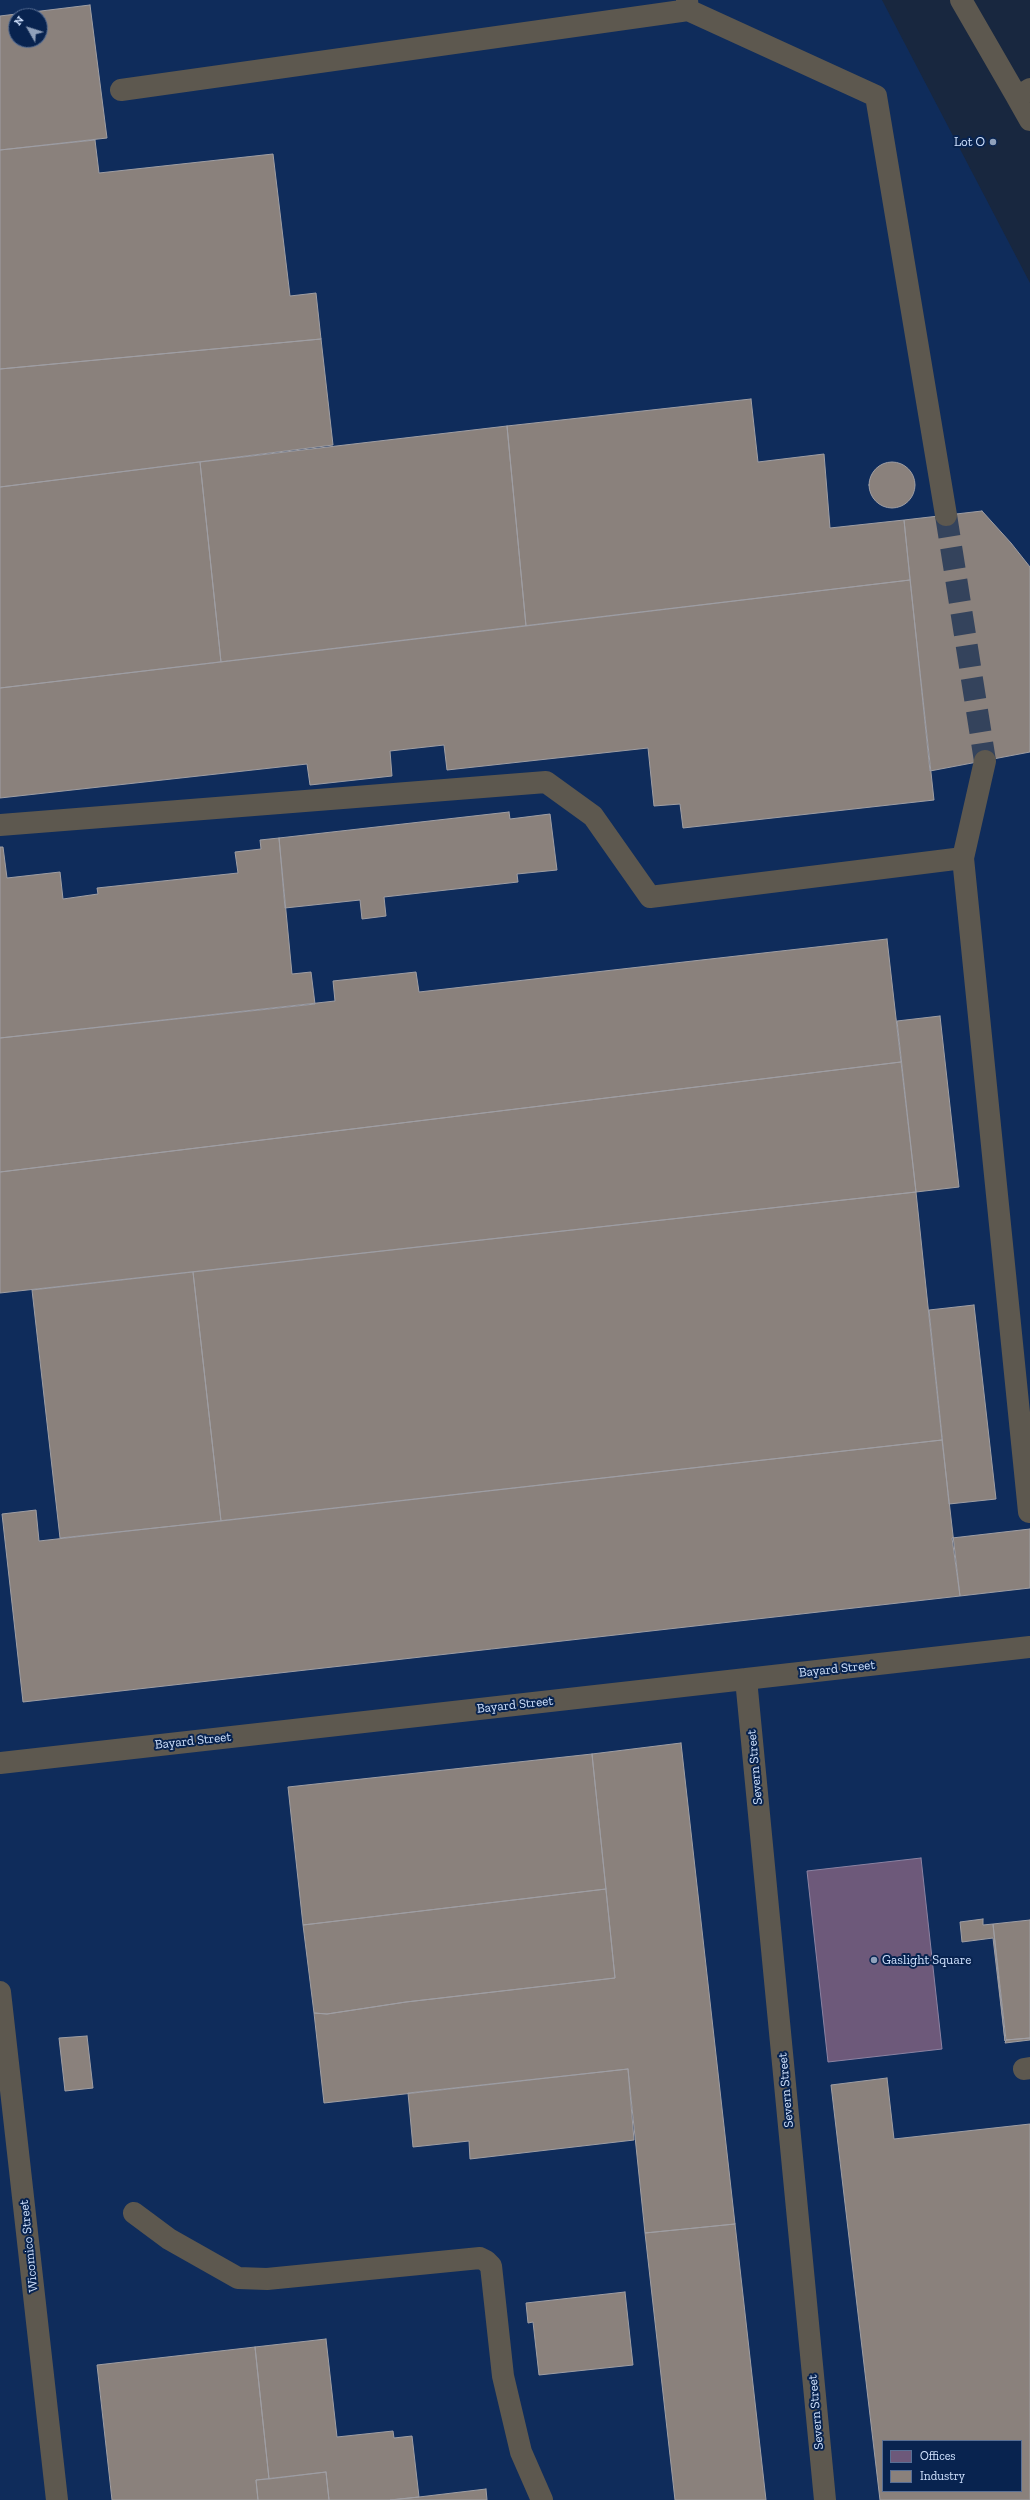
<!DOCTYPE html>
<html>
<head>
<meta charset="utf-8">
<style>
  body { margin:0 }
  #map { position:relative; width:1030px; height:2500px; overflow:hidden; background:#18273f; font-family:"Zilla Slab",serif }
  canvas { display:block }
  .legend { position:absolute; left:882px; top:2440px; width:140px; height:52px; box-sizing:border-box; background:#08234f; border:1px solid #586f95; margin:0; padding:5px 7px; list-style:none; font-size:12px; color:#d0e2fe }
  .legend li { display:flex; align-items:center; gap:8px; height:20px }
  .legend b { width:20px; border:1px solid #586f95 }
  .north { position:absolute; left:8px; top:8px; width:40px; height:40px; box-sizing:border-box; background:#08234f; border:1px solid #586f95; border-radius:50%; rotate:309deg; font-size:11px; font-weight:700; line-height:16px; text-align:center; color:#d0e2fe }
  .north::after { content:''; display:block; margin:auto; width:14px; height:18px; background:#90a1bb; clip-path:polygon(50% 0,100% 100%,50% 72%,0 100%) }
</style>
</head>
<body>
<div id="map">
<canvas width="1030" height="2500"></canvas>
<ul class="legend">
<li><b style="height:11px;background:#6d597a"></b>Offices</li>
<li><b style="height:11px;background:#8a817c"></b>Industry</li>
</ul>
<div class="north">N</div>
</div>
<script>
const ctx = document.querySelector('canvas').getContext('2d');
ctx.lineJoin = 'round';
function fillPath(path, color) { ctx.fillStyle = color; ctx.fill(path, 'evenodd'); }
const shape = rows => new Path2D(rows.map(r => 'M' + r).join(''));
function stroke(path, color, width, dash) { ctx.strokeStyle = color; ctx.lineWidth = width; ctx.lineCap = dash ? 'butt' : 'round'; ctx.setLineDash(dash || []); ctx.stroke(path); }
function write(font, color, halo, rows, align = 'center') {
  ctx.font = font + ' "Zilla Slab",serif'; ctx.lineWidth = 4; ctx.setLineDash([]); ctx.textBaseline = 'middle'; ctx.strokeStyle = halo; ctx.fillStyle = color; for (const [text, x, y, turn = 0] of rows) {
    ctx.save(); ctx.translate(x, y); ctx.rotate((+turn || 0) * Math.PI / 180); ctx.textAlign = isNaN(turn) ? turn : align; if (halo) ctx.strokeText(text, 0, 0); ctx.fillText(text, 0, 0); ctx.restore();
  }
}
const built = shape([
  [0,0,882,0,1030,283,1030,2500,0,2500],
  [16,16,40,16,40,40,16,40],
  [883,2441,1021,2441,1021,2491,883,2491]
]);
const offices = shape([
  [921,1858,942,2049,828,2062,807,1871,921,1858]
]);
const industry = shape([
  [90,5,107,138,0,150,0,16,90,5],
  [16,16,40,16,40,40,16,40,16,16],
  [95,140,99,173,273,154,290,296,316,293,321,339,0,369,0,150,95,140],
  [321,339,333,445,0,487,0,369,321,339],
  [751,399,758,462,824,454,830,528,904,520,910,580,526,626,507,426,751,399],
  [507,426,526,626,221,662,200,462,507,426],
  [200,462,221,662,0,688,0,487,200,462],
  '869 485a23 23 0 1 1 46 0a23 23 0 1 1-46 0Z',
  [982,511,1011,543,1030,567,1030,752,930,771,904,520,982,511],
  [910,580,934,800,683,828,680,804,654,806,648,748,447,770,444,745,390,751,392,776,310,785,307,764,0,798,0,688,910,580],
  [509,812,510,819,550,814,557,870,517,874,518,882,384,897,386,916,362,919,360,900,285,908,279,838,509,812],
  [279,838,292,974,311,972,315,1004,0,1038,0,847,3,847,7,878,60,872,63,899,98,894,97,888,238,873,235,852,261,849,260,840,279,838],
  [887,939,901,1062,0,1172,0,1038,335,1001,333,981,416,972,419,992,887,939],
  [940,1016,959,1187,916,1192,897,1021,940,1016],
  [901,1062,916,1192,0,1293,0,1172,901,1062],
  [916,1192,942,1440,221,1521,193,1272,916,1192],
  [193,1272,221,1521,60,1538,32,1290,193,1272],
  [974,1305,996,1499,949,1504,929,1310,974,1305],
  [942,1440,960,1596,23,1702,2,1514,36,1510,39,1541,942,1440],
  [1030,1529,1030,1588,960,1596,952,1538,1030,1529],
  [681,1743,735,2224,645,2233,628,2069,324,2103,314,2013,327,2014,406,2002,615,1978,592,1754,681,1743],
  [592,1754,606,1889,303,1925,288,1787,592,1754],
  [606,1889,615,1978,406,2002,327,2014,314,2013,303,1925,606,1889],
  [983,1919,983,1925,993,1924,1005,2041,993,1938,962,1942,960,1922,983,1919],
  [1030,1920,1030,2038,1006,2040,993,1924,1030,1920],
  [87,2036,93,2088,65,2091,59,2038,87,2036],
  [1030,2038,1030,2040,1005,2043,1006,2040,1030,2038],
  [628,2069,634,2140,470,2159,469,2141,413,2147,408,2093,628,2069],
  [887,2078,894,2139,1030,2124,1030,2500,880,2500,831,2085,887,2078],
  [883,2441,1021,2441,1021,2491,883,2491,883,2441],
  [735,2224,766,2500,675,2500,645,2233,735,2224],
  [625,2292,633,2365,539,2375,533,2322,528,2323,526,2303,625,2292],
  [326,2339,337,2437,393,2431,394,2438,412,2436,419,2497,390,2500,329,2500,326,2472,269,2479,255,2347,326,2339],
  [255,2347,269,2479,256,2480,258,2500,112,2500,97,2365,255,2347],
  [326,2472,329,2500,258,2500,256,2480,326,2472],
  [486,2489,487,2500,390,2500,419,2497,486,2489]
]);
const minorTunnel = shape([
  [946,515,985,761]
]);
const minor = shape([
  [961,0,1017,97,1030,89],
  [688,10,876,96,946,515],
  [121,90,688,10,687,0],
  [1017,97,1030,120],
  [985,761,963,858,1029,1512],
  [0,825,546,782,593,816,650,897,963,858],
  [746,1679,825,2500],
  [0,1763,1030,1647],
  [0,1992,57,2500],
  [1024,2069,1030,2068],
  [134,2213,169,2239,238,2278,267,2279,480,2258,486,2261,491,2266,503,2376,521,2452,542,2500]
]);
const markers = [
  [993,142,4,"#90a1bb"],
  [874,1960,4,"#90a1bb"]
];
const poiNames = [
  ["Lot O",985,142],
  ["Gaslight Square",882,1960,"left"]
];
const streetNames = [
  ["Bayard Street",837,1669,-6],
  ["Bayard Street",515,1705,-6],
  ["Bayard Street",193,1741,-6],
  ["Severn Street",755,1767,-95],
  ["Severn Street",786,2090,-95],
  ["Wicomico Street",29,2246,-96],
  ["Severn Street",816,2412,-95]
];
fillPath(built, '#0f2c5b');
fillPath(offices, '#6d597a');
stroke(offices, '#8b82a2', 1);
fillPath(industry, '#8a817c');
stroke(industry, '#9f9ea3', 1);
stroke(minorTunnel, '#34435c', 22, [22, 11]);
stroke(minor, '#5d584f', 22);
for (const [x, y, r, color] of markers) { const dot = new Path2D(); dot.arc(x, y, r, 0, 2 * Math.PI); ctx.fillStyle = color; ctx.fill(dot); stroke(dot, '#08234f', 1.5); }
write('13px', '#d0e2fe', '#08234f', poiNames, 'right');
write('13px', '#d0e2fe', '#08234f', streetNames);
</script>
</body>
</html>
